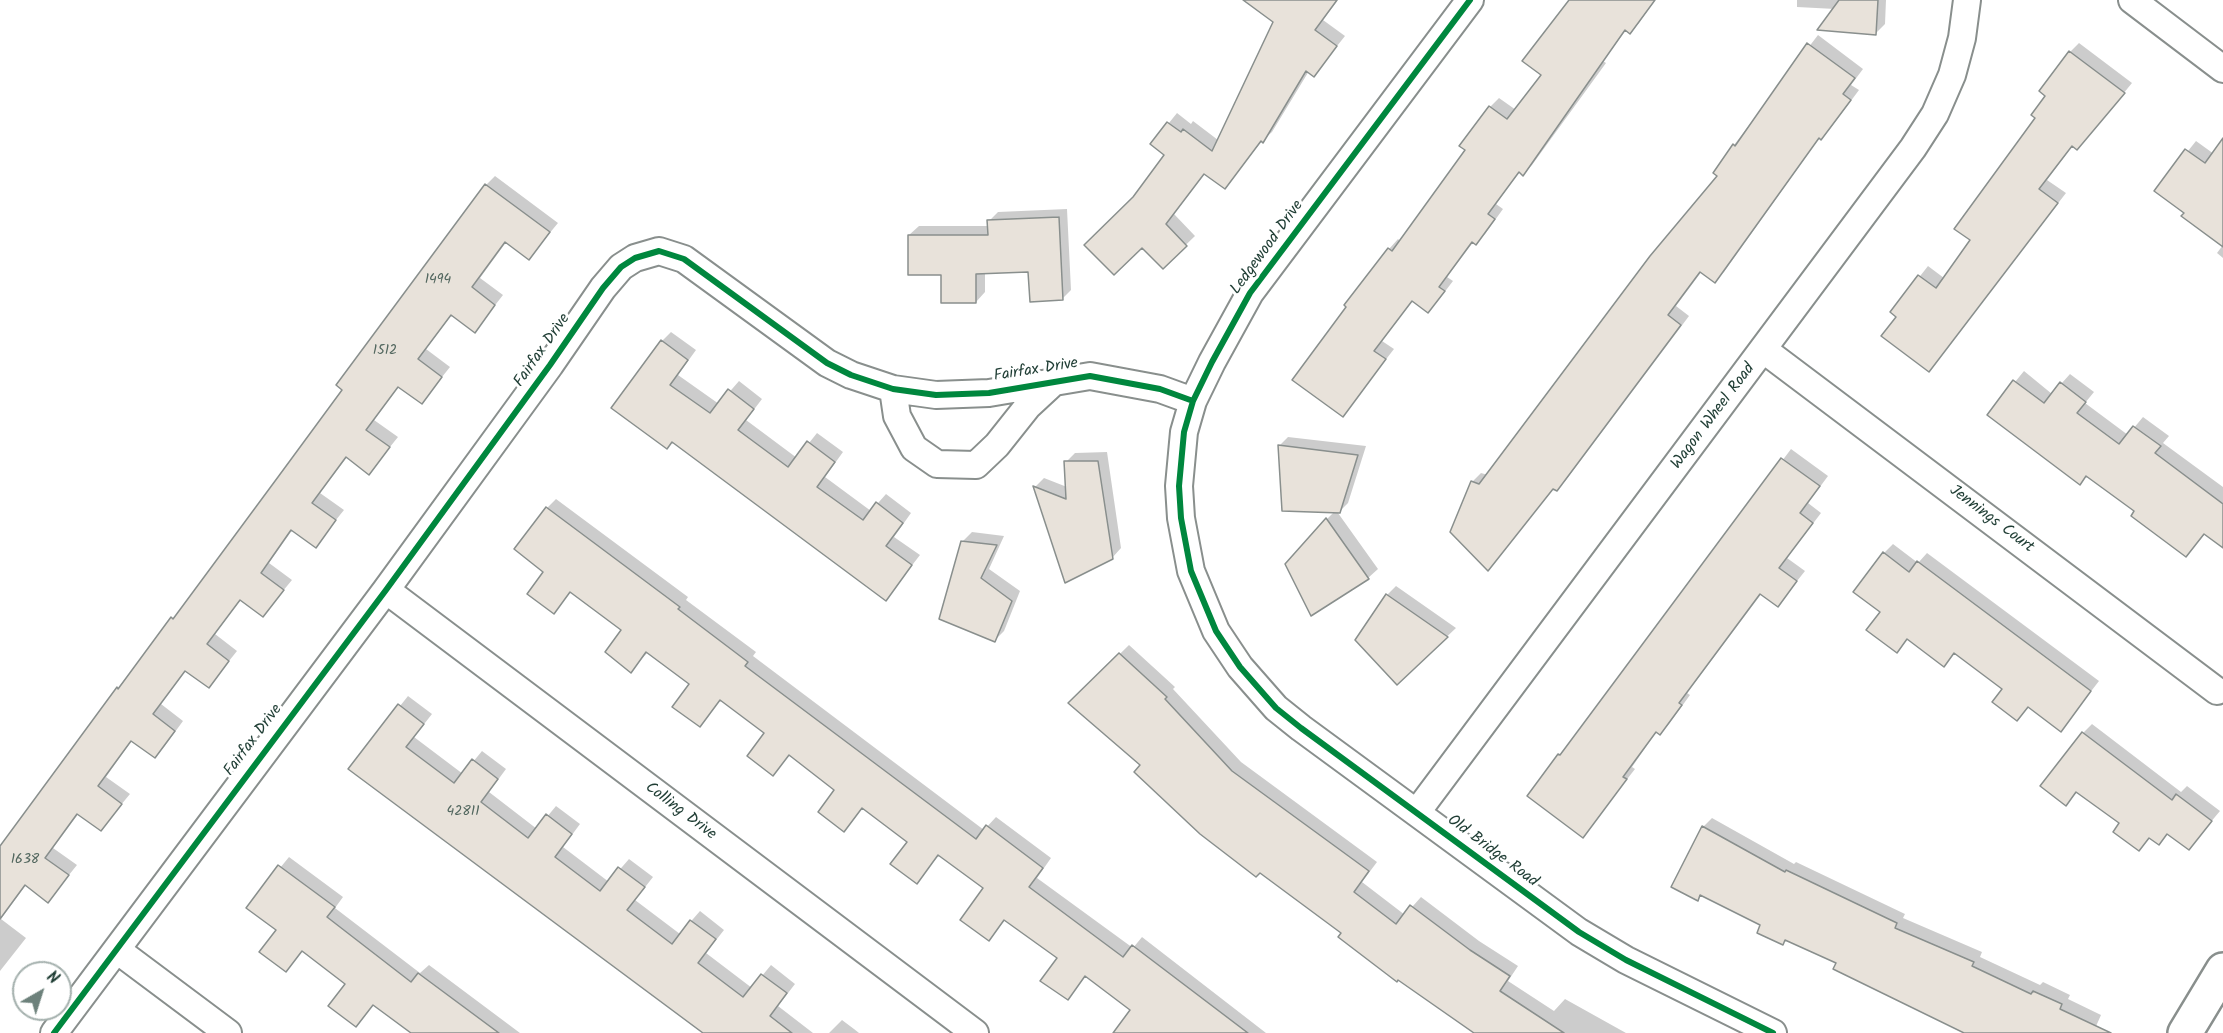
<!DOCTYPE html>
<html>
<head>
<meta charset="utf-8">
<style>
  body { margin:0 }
  #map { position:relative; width:2223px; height:1033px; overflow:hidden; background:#fff; font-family:Kalam,sans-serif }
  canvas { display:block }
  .north { position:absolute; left:12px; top:961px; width:60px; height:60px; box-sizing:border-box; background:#fff; border:2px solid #a5b1ae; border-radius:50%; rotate:39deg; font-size:16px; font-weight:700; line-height:24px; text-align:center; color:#1f3d34 }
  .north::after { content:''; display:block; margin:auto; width:21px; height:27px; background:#6d817b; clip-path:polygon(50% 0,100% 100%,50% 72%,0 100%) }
</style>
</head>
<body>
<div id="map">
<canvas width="2223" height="1033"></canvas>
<div class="north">N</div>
</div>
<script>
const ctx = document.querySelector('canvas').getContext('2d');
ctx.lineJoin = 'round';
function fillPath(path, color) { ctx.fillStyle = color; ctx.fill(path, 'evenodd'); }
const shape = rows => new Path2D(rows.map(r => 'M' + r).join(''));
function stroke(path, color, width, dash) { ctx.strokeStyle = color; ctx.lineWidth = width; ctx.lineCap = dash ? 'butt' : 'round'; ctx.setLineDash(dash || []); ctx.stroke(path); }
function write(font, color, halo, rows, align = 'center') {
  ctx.font = font + ' Kalam,sans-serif'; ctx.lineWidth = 6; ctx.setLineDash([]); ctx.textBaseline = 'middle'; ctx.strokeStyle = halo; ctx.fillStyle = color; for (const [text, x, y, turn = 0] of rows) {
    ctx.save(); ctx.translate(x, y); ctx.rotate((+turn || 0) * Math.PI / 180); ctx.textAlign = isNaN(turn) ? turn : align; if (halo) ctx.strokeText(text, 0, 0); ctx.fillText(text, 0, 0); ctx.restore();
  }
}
const shadow = shape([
  [1269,0,1338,0,1323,20,1345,36,1314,75,1309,71,1272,132,1262,141,1225,187,1205,173,1174,214,1195,236,1163,267,1135,196,1166,154,1152,144,1177,113,1191,124,1193,121,1218,140,1274,22],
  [1570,0,1655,0,1639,23,1630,32,1626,30,1603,61,1606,63,1532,165,1523,174,1520,171,1496,204,1503,209,1485,234,1476,243,1474,241,1447,277,1453,281,1437,302,1428,311,1413,300,1382,341,1394,349,1343,415,1346,305,1389,249,1398,239,1400,241,1467,150,1461,146,1490,107,1499,98,1516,110,1543,75],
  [1797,0,1886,0,1885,24,1876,33,1835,9,1797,7],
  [1818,35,1863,69,1851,85,1859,90,1830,129,1820,137,1724,272,1714,281,1702,271,1676,306,1689,316,1566,480,1557,489,1554,488,1488,569,1472,482,1481,473,1488,475,1720,175,1734,145],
  [2079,43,2132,83,2086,139,2073,145,2047,180,2066,193,1929,370,1898,317,1892,312,1928,266,1944,278,1972,240,2070,52],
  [2196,141,2214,154,2223,148,2223,258,2217,253,2223,245,2156,191],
  [495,176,558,223,529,258,507,241,480,278,503,295,475,331,452,314,426,349,450,367,422,402,399,386,374,420,398,437,369,473,347,457,320,493,344,510,315,546,293,529,269,563,292,580,263,615,241,599,215,634,237,651,209,686,186,670,161,704,183,721,164,747,155,756,132,740,106,777,130,794,101,829,79,813,53,848,77,865,48,901,26,885,1,919,26,938,0,971,0,850,118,688,181,609,344,390,486,185],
  [1067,209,1071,290,1062,299,1029,271,985,273,985,292,976,302,942,274,909,235,919,226,989,226,989,221,998,212],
  [671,332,696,350,678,375,719,404,739,381,762,399,746,420,797,458,817,433,843,452,825,477,871,511,886,494,911,513,894,537,920,555,886,599,673,441,667,447,662,341],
  [2024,371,2052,394,2070,374,2094,392,2085,403,2128,435,2143,417,2169,436,2163,443,2223,487,2223,545,2206,533,2186,555,2136,511,2087,475,2080,483,1989,414],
  [1288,437,1366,446,1348,503,1338,513,1378,569,1368,578,1312,614,1327,519,1334,512,1279,446],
  [1791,449,1828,476,1808,503,1821,513,1787,558,1805,571,1778,605,1762,593,1687,693,1690,695,1669,724,1660,733,1657,731,1632,767,1635,769,1583,836,1560,755,1569,746],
  [1107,452,1121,548,1112,558,1066,581,1035,487,1044,478,1067,487,1066,462,1075,453],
  [556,499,688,597,686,600,756,652,753,656,984,830,996,817,1051,858,1037,878,1133,948,1142,937,1266,1033,1117,1033,1132,1010,1086,976,1067,998,1059,958,1006,919,989,939,986,888,940,854,916,882,909,841,863,807,844,830,836,789,790,754,773,774,766,733,721,699,700,725,691,684,648,652,631,671,623,630,571,591,554,612,545,571,547,508],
  [972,532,1004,536,989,569,1020,591,1004,631,995,640,963,541],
  [1893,544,1918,563,1927,553,2099,681,2061,730,1956,652,1944,665,1908,638,1897,651,1882,611,1884,553],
  [1396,586,1456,628,1398,683,1387,595],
  [1129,645,1175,687,1173,689,1241,762,1377,862,1362,882,1405,915,1421,897,1479,941,1518,966,1508,981,1554,1011,1565,999,1626,1033,1476,1033,1343,932,1070,703],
  [408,696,432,714,414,737,463,774,482,751,506,769,489,792,537,829,556,806,580,824,563,847,609,882,629,859,653,877,635,900,680,934,700,911,724,930,706,953,752,988,771,965,795,984,778,1006,813,1033,703,1033,350,769],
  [2092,724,2181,792,2187,786,2220,811,2189,848,2168,833,2158,843,2150,837,2139,849,2121,823,2078,791,2066,804,2083,733],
  [1712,818,1794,864,1796,862,1905,914,1903,918,1982,952,1980,957,2040,985,2043,982,2070,995,2068,999,2101,1015,2093,1033,1982,1033,1838,962,1786,939,1783,943,1762,924,1702,894,1697,899,1703,827],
  [289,857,343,897,335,908,420,973,429,965,520,1033,413,1033,374,1004,355,1025,347,984,303,950,286,970,278,929,248,907],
  [842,1020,854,1029,859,1033,829,1033]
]);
const building = shape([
  [1243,0,1337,0,1315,30,1337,46,1314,77,1306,71,1263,143,1261,141,1225,189,1204,174,1166,224,1187,246,1163,269,1142,248,1114,275,1084,245,1133,197,1164,155,1150,144,1167,122,1181,132,1183,129,1212,151,1273,22,1243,0],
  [1569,0,1655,0,1630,34,1625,30,1523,176,1519,172,1488,214,1495,219,1476,245,1472,242,1439,287,1445,291,1428,313,1412,301,1374,351,1386,359,1343,417,1292,380,1346,307,1344,305,1388,248,1392,251,1465,150,1459,146,1489,106,1507,119,1541,75,1522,61,1569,0],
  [1839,0,1878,0,1876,35,1817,30,1839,0],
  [1807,43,1855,78,1843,94,1851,100,1821,140,1819,138,1715,283,1700,272,1668,315,1681,325,1557,491,1553,489,1488,571,1450,532,1471,481,1479,484,1650,256,1717,176,1713,173,1733,144,1735,146,1807,43],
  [2069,51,2125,93,2077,150,2072,146,2039,189,2058,203,1929,372,1881,336,1896,317,1890,312,1918,275,1936,288,1970,240,1954,229,2035,118,2031,115,2045,96,2039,91,2069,51],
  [2223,138,2223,247,2181,216,2184,213,2154,191,2185,149,2205,163,2223,138],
  [485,184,550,232,529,260,505,242,472,287,495,305,475,333,451,315,418,359,442,377,422,404,398,387,366,430,390,447,369,475,346,457,312,503,336,520,316,548,291,530,261,573,284,590,263,617,240,600,207,644,229,661,209,688,185,671,153,714,175,731,155,758,131,741,98,786,122,804,101,831,77,814,45,858,69,875,48,903,25,885,0,919,0,846,117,687,118,689,171,617,173,619,278,477,342,390,336,385,485,184],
  [1059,217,1063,300,1030,302,1028,272,976,274,976,303,941,303,941,275,908,275,908,235,988,235,987,220,1059,217],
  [661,340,688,360,670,385,710,413,728,389,754,409,738,430,788,467,807,441,835,462,817,487,863,520,876,502,903,523,886,546,912,565,886,601,672,442,667,449,611,408,661,340],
  [2013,380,2044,403,2060,382,2086,402,2077,413,2119,444,2133,426,2161,446,2155,453,2223,504,2223,548,2204,534,2186,557,2131,516,2134,511,2086,476,2080,485,1987,415,2013,380],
  [1278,445,1358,455,1340,513,1282,511,1278,445],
  [1781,458,1820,486,1800,513,1813,523,1779,568,1797,581,1778,607,1760,594,1679,703,1682,705,1660,735,1656,732,1623,777,1627,779,1583,838,1527,796,1558,754,1560,755,1781,458],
  [1064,461,1098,461,1113,559,1065,583,1033,486,1066,499,1064,461],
  [546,507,680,607,678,609,748,662,745,666,976,839,986,825,1043,868,1029,887,1123,957,1132,945,1248,1033,1113,1033,1130,1010,1085,976,1068,1000,1040,981,1057,958,1004,920,989,941,960,920,983,888,938,855,917,884,890,864,907,842,862,808,844,832,818,812,834,790,789,755,773,776,747,756,764,733,720,700,700,727,672,707,689,684,646,652,631,673,605,652,621,630,570,592,554,614,527,594,543,572,514,549,546,507],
  [1326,518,1369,579,1311,616,1285,564,1326,518],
  [961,541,997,545,981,578,1012,601,995,642,939,619,961,541],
  [1883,552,1909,572,1917,561,2091,691,2061,732,2028,707,2017,721,1992,702,2002,689,1954,653,1944,667,1907,639,1897,653,1866,630,1880,612,1853,592,1883,552],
  [1386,594,1448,637,1397,685,1355,640,1386,594],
  [1119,653,1167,697,1165,699,1232,771,1369,871,1354,892,1396,924,1410,905,1470,950,1510,976,1500,991,1564,1033,1474,1033,1398,980,1397,982,1338,937,1341,933,1260,873,1256,877,1200,834,1134,772,1140,765,1068,703,1119,653],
  [398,704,424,724,406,747,454,783,472,759,498,779,481,802,528,838,546,814,572,834,555,857,600,891,618,867,645,887,627,910,672,944,690,920,716,939,698,963,743,997,761,974,787,993,770,1016,792,1033,703,1033,348,769,398,704],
  [2082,732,2172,800,2176,794,2212,821,2189,850,2167,834,2159,845,2149,838,2139,851,2113,832,2119,823,2076,792,2066,806,2040,786,2082,732],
  [1702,826,1785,872,1786,870,1897,923,1895,928,1974,962,1972,966,2031,994,2033,991,2062,1004,2060,1009,2111,1033,1964,1033,1833,969,1836,963,1785,940,1783,945,1757,933,1760,925,1700,895,1698,901,1671,887,1702,826],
  [278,865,335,907,327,917,411,982,418,973,499,1033,411,1033,373,1005,356,1027,328,1006,345,984,302,951,286,972,259,952,276,930,246,908,278,865]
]);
const street = shape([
  [1470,0,1250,293,1212,362,1193,401,1184,432,1179,486,1181,518,1191,571,1216,631,1240,667,1276,708,1301,728,1579,932,1626,960,1773,1033],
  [2132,0,2223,69],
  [1764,350,2217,691],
  [893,389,897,416,914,448,937,464,976,465,997,445,1028,406,1055,381],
  [386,590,975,1033],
  [1417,812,1913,148,1935,114,1952,75,1962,38,1967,0],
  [117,950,228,1033],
  [54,1033,386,590,550,365,603,288,621,267,635,258,659,251,684,259,827,363,851,375,893,389,936,395,989,393,1090,376,1160,389,1193,401]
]);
const secondary = shape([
  [2185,1033,2223,970]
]);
const cycleway = shape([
  [1470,0,1250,293,1212,362,1193,401,1184,432,1179,486,1181,518,1191,571,1216,631,1240,667,1276,708,1301,728,1579,932,1626,960,1773,1033],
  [54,1033,386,590,550,365,603,288,621,267,635,258,659,251,684,259,827,363,851,375,893,389,936,395,989,393,1090,376,1160,389,1193,401]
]);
const numberNames = [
  ["1494",438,281],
  ["1512",385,352],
  ["42811",463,813],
  ["1638",25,861]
];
const streetNames = [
  ["Ledgewood Drive",1268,248,-54],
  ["Fairfax Drive",543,351,-55],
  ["Fairfax Drive",1036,371,-9],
  ["Wagon Wheel Road",1714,417,-53],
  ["Jennings Court",1991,520,37],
  ["Fairfax Drive",254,741,-53],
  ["Colling Drive",680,812,37],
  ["Old Bridge Road",1492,852,37]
];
fillPath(shadow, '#0003');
fillPath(building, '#e8e2da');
stroke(building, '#898f8d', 1.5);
stroke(street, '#898f8d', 30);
stroke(secondary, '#898f8d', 38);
stroke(street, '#fff', 26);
stroke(secondary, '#fff', 33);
stroke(cycleway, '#00873e', 6);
write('14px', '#51665e', null, numberNames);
write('16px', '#1f3d34', '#fff', streetNames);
</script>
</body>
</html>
